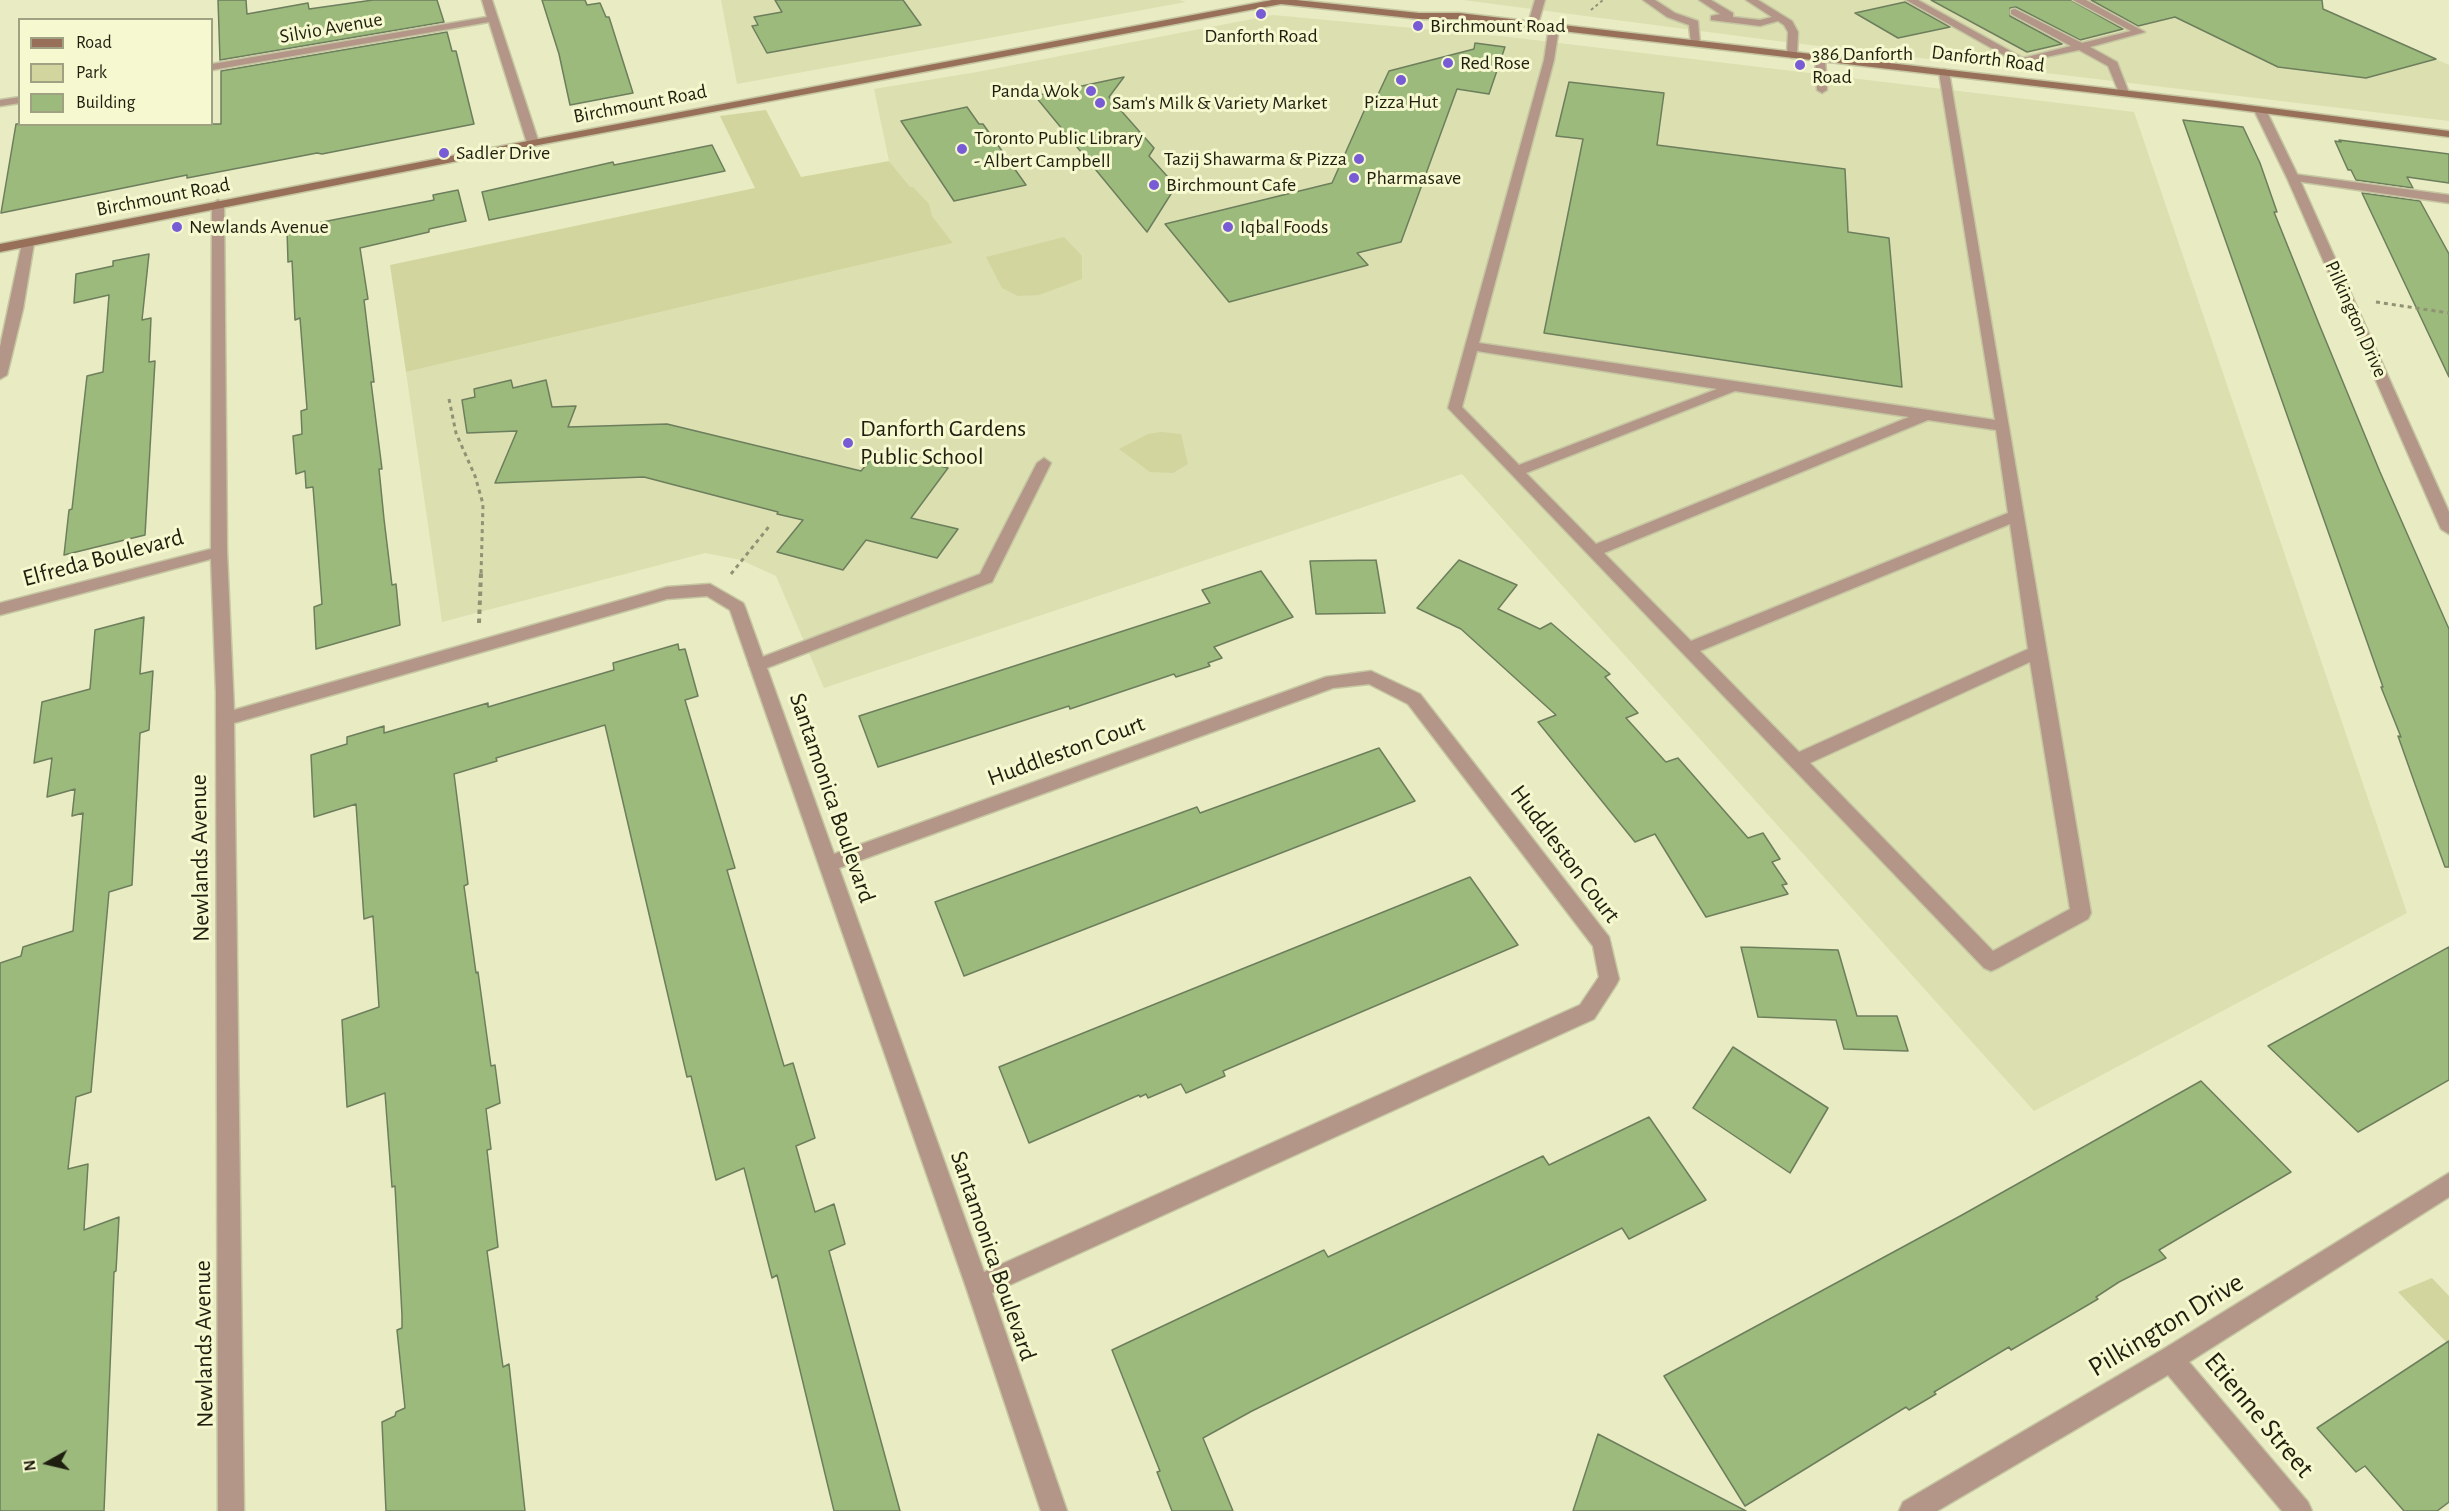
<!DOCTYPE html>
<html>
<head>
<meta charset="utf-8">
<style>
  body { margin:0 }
  #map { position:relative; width:2449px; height:1511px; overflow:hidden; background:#e9ebc2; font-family:"Alegreya Sans",sans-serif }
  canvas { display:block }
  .legend { position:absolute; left:18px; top:18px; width:195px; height:108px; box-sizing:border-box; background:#f6f8cf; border:2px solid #a0a183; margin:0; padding:8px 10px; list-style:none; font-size:18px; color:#1f1f10 }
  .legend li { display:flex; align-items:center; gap:12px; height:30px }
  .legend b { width:30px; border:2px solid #a0a183 }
  .north { position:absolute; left:18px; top:1433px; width:60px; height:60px; -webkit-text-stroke:4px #f6f8cf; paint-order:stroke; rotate:262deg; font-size:16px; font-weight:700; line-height:24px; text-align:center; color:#1f1f10 }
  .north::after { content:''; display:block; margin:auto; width:21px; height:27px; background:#1f1f10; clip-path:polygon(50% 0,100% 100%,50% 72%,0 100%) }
</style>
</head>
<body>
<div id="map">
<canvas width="2449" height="1511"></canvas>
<ul class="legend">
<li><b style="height:8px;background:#986f58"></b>Road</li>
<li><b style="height:16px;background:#d2d59e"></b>Park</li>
<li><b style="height:16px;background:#9bba7c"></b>Building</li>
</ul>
<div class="north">N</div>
</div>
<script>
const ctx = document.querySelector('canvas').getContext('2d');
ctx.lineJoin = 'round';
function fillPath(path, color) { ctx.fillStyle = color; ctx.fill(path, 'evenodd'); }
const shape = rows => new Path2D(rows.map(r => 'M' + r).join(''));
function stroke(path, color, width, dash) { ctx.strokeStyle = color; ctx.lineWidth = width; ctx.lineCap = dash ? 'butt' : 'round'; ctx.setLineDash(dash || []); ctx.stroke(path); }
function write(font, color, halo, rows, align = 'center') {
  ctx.font = font + ' "Alegreya Sans",sans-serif'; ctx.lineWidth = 6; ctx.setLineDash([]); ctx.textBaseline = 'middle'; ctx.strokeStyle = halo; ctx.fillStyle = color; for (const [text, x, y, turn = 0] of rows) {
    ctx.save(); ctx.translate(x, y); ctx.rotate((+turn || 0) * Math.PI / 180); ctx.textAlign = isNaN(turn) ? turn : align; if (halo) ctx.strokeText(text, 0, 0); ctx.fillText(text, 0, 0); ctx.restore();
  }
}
const built = shape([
  [721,0,1179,0,1186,2,737,84],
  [1463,0,2302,0,2449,65,2449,121,1777,41],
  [1273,15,1509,37,2134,112,2407,913,2034,1111,1462,474,824,688,776,576,741,560,705,553,442,622,406,372,953,243,889,161,874,89,977,72]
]);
const green = shape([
  [766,110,801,177,889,161,910,187,913,187,929,204,932,216,953,243,406,372,390,265,755,188,720,116],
  [1064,237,1082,256,1082,279,1039,295,1018,296,1002,288,986,257],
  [1161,432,1181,434,1188,464,1173,473,1150,472,1119,449,1148,434],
  [2432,1278,2449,1296,2449,1345,2398,1292]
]);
const building = shape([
  [218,0,246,0,247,14,308,3,309,9,373,0,437,0,444,22,220,60,218,0],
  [542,0,585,0,587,5,600,3,606,17,609,17,633,93,570,105,559,54,542,0],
  [775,0,903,0,921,25,767,53,752,26,758,25,754,17,782,12,775,0],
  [1931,0,2071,0,2123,29,2080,40,2016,7,2010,8,2010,16,2062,44,2027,52,1931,0],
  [2091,0,2322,0,2323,9,2436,59,2366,78,2278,67,2175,17,2138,26,2091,0],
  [1905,2,1950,27,1898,38,1855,13,1905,2],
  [447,32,452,51,456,51,474,124,322,154,317,153,187,178,187,175,1,213,16,124,221,124,221,71,447,32],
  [1475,43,1505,47,1489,94,1457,89,1401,242,1357,253,1368,265,1229,302,1165,224,1332,183,1369,100,1375,101,1389,71,1474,49,1475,43],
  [1124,77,1109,97,1154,148,1149,156,1176,186,1147,232,1035,96,1124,77],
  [1569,82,1664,93,1657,145,1845,169,1848,232,1889,238,1902,387,1544,333,1583,139,1556,136,1569,82],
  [967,107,979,124,983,124,1026,185,954,201,901,121,967,107],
  [2183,120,2243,127,2260,163,2277,212,2274,212,2319,324,2380,472,2449,629,2449,867,2445,867,2415,784,2398,736,2401,737,2381,687,2383,687,2183,120],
  [2339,140,2449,154,2449,183,2407,177,2413,188,2356,180,2351,170,2348,170,2335,141,2341,142,2339,140],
  [712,145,725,171,489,220,482,192,613,162,614,165,712,145],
  [458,190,466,221,429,229,429,232,360,248,368,299,364,300,374,382,371,382,382,469,379,469,384,519,392,585,396,584,400,625,316,649,314,607,322,604,317,537,313,487,306,488,305,471,296,474,293,436,302,434,301,411,307,409,300,318,295,320,292,261,288,262,287,229,434,200,433,195,458,190],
  [2362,193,2420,201,2449,254,2449,377,2362,193],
  [149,254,142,320,151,318,149,362,155,361,145,535,64,555,69,510,72,509,87,376,103,372,109,295,74,303,76,274,113,266,113,261,149,254],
  [511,380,513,388,546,380,552,407,576,406,568,427,667,424,861,471,878,451,948,468,911,518,958,529,937,558,866,540,843,570,777,552,803,520,777,514,778,512,644,477,495,483,517,431,467,433,462,400,475,397,474,389,511,380],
  [1376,560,1385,613,1316,614,1310,561,1376,560],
  [1459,560,1517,585,1498,609,1540,629,1551,623,1610,674,1605,677,1638,713,1626,718,1664,760,1666,762,1678,758,1748,838,1763,833,1780,859,1772,862,1787,884,1782,885,1788,894,1706,917,1655,834,1635,842,1538,722,1556,715,1461,629,1417,608,1459,560],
  [1261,571,1293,617,1214,647,1222,658,1208,663,1210,666,1176,677,1174,674,1070,709,1069,706,878,767,859,716,1210,603,1202,590,1261,571],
  [144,617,140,674,153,671,149,730,140,733,132,885,109,892,91,1092,76,1097,68,1169,88,1164,84,1230,119,1217,116,1271,114,1272,104,1511,0,1511,0,963,21,956,23,947,73,931,83,813,72,816,75,789,47,797,52,758,34,763,42,702,90,689,95,630,144,617],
  [678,644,679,650,685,649,698,696,685,700,735,868,727,870,784,1066,793,1063,815,1138,796,1146,815,1212,834,1204,845,1244,829,1251,900,1511,834,1511,777,1275,772,1278,744,1168,716,1180,691,1076,687,1077,605,725,496,758,497,761,454,774,468,884,464,886,476,973,478,972,491,1066,495,1065,500,1103,486,1109,491,1149,487,1150,498,1247,487,1251,503,1367,509,1364,525,1511,386,1511,382,1422,395,1416,396,1412,405,1408,397,1330,402,1328,402,1315,395,1186,392,1187,385,1093,347,1107,342,1020,379,1007,373,916,364,919,356,804,314,817,311,755,347,744,347,737,384,726,384,733,488,703,488,707,614,670,613,663,678,644],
  [1379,748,1415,801,964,976,935,902,1197,807,1200,813,1379,748],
  [1470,877,1518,945,1223,1071,1225,1076,1186,1093,1181,1084,1148,1098,1146,1094,1140,1097,1139,1095,1029,1143,999,1067,1470,877],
  [1741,947,1838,950,1857,1016,1897,1016,1908,1051,1844,1049,1836,1020,1758,1017,1741,947],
  [2449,947,2449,1080,2358,1132,2268,1046,2449,947],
  [1733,1047,1828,1108,1790,1173,1693,1108,1733,1047],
  [2201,1081,2291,1172,2159,1250,2166,1258,2119,1282,2096,1297,2098,1299,2011,1350,2009,1347,1934,1392,1936,1394,1909,1410,1906,1407,1745,1506,1664,1376,1962,1215,2201,1081],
  [1649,1117,1706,1200,1629,1239,1622,1228,1252,1411,1203,1438,1233,1511,1172,1511,1157,1472,1160,1471,1112,1350,1324,1250,1328,1257,1543,1156,1549,1165,1649,1117],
  [2449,1341,2449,1502,2437,1511,2404,1511,2365,1466,2356,1472,2317,1428,2449,1341],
  [1598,1434,1746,1511,1573,1511,1598,1434]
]);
const pathFar2 = shape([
  [1591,10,1603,0]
]);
const pathFar1 = shape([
  [2376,302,2449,313],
  [449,399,456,433,475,476,483,504,481,575],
  [731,574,771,524]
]);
const path = shape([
  [479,623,481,573]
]);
const lane = shape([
  [1535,0,1545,0,1538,24,1533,27,1528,24,1535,0],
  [1643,0,1655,0,1675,13,1698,21,1700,45,1691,43,1689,25,1667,17,1643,0],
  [1699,0,1711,0,1733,13,1733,17,1760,20,1772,17,1746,0,1758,0,1792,21,1798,32,1797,55,1792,58,1787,55,1788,32,1784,25,1778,21,1760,26,1711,20,1711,16,1720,14,1699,0],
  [1906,0,1918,0,2023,58,2071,46,2011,14,2011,10,2015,9,2082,43,2131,31,2073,0,2086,0,2145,32,2090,47,2117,62,2129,93,2128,95,2120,95,2108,66,2079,50,2018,63,1906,0],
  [1554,24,1559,27,1554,60,1479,343,1995,420,1939,72,1944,69,1949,72,2091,913,2088,919,1998,968,1991,971,1984,968,1448,408,1544,60,1549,27,1554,24],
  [1477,351,1717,389,1519,465,1462,407,1477,351],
  [1735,391,1909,417,1596,544,1526,473,1735,391],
  [1928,420,1996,430,2008,513,1691,641,1604,553,1928,420],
  [2010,524,2028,649,1799,752,1700,651,2010,524],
  [2030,662,2070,909,1993,951,1810,763,2030,662],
  [1820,55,1825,58,1827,90,1822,93,1817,90,1815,58,1820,55],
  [2293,174,2449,195,2449,203,2289,180,2289,176,2293,174],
  [28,239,34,243,23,309,7,375,0,379,0,347,22,243,28,239],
  [1044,458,1051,463,992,582,764,669,758,671,752,669,749,665,752,661,980,574,1037,463,1044,458]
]);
const street = shape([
  [482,0,492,0,539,143,537,145,529,145,527,143,489,22,212,70,212,64,487,17,482,0],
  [20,97,20,103,0,106,0,100,20,97],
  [2260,107,2266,110,2299,178,2449,512,2449,534,2441,529,2287,178,2254,110,2260,107],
  [218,200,224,204,227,552,234,710,667,587,710,584,743,603,745,607,834,854,1326,677,1371,671,1420,694,1609,937,1619,979,1616,985,1594,1019,992,1293,1067,1511,1041,1511,966,1287,730,610,707,596,667,599,234,723,244,1511,218,1511,216,692,211,559,0,615,0,603,211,549,212,204,218,200],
  [1369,684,1408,704,1593,946,1599,977,1580,1005,984,1272,839,868,1333,688,1369,684],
  [2449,1173,2449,1197,2189,1362,2308,1502,2312,1511,2282,1511,2168,1375,1937,1511,1899,1511,1903,1502,2162,1350,2449,1173]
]);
const secondary = shape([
  [1272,0,1296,0,1419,13,1459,13,2216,101,2449,131,2449,137,2216,107,1459,19,1419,19,1281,4,533,146,0,252,0,244,533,140,1272,0]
]);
const markers = [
  [1261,14,6,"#785cd6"],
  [1418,26,6,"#785cd6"],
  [1448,63,6,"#785cd6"],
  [1800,65,6,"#785cd6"],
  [1401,80,6,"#785cd6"],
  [1091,91,6,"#785cd6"],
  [1100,103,6,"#785cd6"],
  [962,149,6,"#785cd6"],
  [444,153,6,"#785cd6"],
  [1359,159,6,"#785cd6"],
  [1354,178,6,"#785cd6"],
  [1154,185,6,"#785cd6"],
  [177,227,6,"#785cd6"],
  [1228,227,6,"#785cd6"],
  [848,443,6,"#785cd6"]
];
const farPoinames = [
  ["Birchmount Road",1430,26],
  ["Danforth Road",1261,36,"center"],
  ["386 Danforth",1812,54],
  ["Road",1812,77],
  ["Red Rose",1460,63],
  ["Panda Wok",1079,91,"right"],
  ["Pizza Hut",1401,102,"center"],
  ["Sam's Milk & Variety Market",1112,103],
  ["Toronto Public Library",974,138],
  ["- Albert Campbell",974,161],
  ["Sadler Drive",456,153],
  ["Tazij Shawarma & Pizza",1347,159,"right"],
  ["Pharmasave",1366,178],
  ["Birchmount Cafe",1166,185],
  ["Newlands Avenue",189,227],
  ["Iqbal Foods",1240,227]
];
const farStreetnames = [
  ["Silvio Avenue",331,28,-10],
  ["Danforth Road",1988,59,7],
  ["Birchmount Road",640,104,-11],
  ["Birchmount Road",163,197,-11],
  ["Pilkington Drive",2356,319,66]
];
const poiNames = [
  ["Danforth Gardens",860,429],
  ["Public School",860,457]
];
const streetNames = [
  ["Elfreda Boulevard",103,558,-15],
  ["Huddleston Court",1066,751,-20],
  ["Santamonica Boulevard",832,798,71],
  ["Huddleston Court",1565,854,53],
  ["Newlands Avenue",200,858,-91],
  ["Santamonica Boulevard",993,1256,71],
  ["Newlands Avenue",204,1344,-91]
];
const nearStreetnames = [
  ["Pilkington Drive",2166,1325,-31],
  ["Etienne Street",2259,1415,50]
];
fillPath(built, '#dcdfaf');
fillPath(green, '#d2d59e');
fillPath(building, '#9bba7c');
stroke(building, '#6d7e5d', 1.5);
stroke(lane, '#c5c6a2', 3);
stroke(street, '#c5c6a2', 3);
stroke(secondary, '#c5c6a2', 3);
stroke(pathFar2, '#909274', 2, [3, 3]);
stroke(pathFar1, '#909274', 3, [4, 4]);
stroke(path, '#909274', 4, [4.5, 4.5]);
fillPath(lane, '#b39687');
fillPath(street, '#b39687');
fillPath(secondary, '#986f58');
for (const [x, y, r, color] of markers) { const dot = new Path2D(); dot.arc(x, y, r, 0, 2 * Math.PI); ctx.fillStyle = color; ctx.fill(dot); stroke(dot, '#f6f8cf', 2); }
write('20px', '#1f1f10', '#f6f8cf', farPoinames, 'left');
write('20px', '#1f1f10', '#f6f8cf', farStreetnames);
write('24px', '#1f1f10', '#f6f8cf', poiNames, 'left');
write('24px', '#1f1f10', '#f6f8cf', streetNames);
write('28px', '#1f1f10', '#f6f8cf', nearStreetnames);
</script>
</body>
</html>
